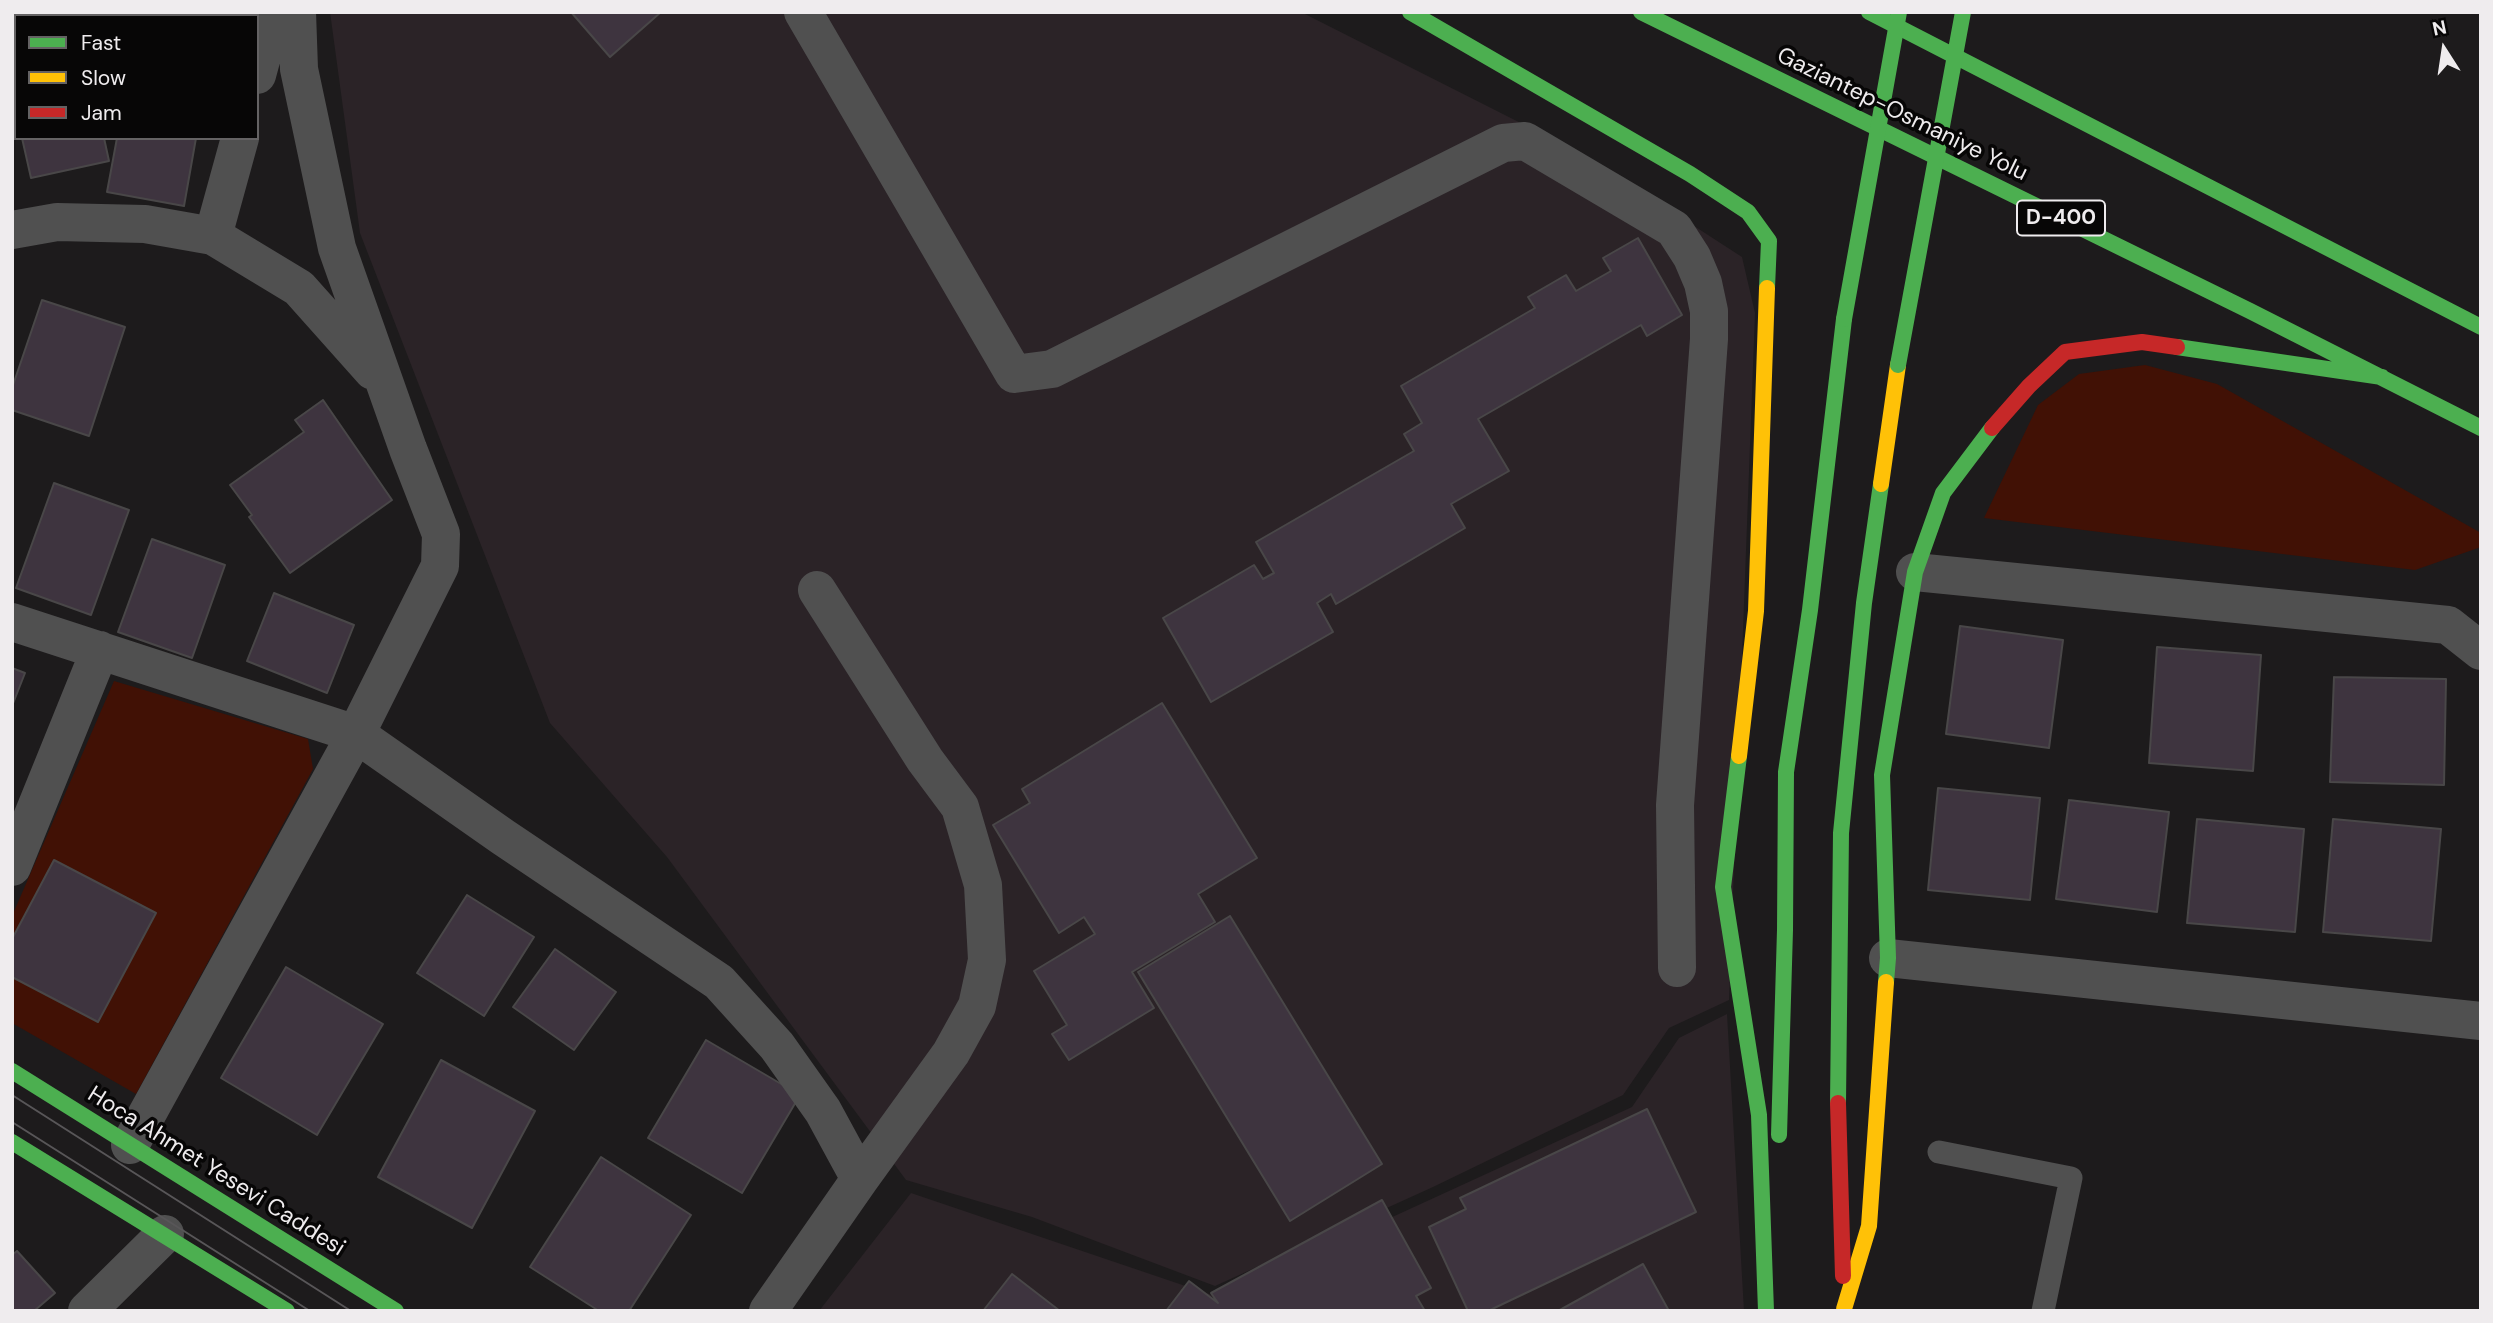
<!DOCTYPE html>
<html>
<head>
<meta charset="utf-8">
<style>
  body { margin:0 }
  #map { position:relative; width:2493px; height:1323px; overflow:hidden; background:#1d1b1c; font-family:"DM Sans",sans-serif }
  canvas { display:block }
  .frame { position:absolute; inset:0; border:14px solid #efecee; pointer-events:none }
  .legend { position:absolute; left:14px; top:14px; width:245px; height:126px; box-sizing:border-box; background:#070606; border:2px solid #646263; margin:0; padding:9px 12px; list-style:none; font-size:21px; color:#efecee }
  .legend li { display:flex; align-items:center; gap:14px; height:35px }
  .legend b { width:35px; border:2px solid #646263 }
  .north { position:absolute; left:2409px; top:14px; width:70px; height:70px; -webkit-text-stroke:5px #070606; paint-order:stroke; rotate:348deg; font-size:19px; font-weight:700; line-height:28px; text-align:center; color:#efecee }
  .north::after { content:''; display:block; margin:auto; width:24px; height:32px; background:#efecee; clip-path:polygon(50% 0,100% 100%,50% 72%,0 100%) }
</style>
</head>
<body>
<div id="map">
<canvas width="2493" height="1323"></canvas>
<div class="frame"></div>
<ul class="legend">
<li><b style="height:9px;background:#4caf50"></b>Fast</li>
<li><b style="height:9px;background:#ffc107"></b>Slow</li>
<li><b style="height:9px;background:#c62828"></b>Jam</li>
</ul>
<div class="north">N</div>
</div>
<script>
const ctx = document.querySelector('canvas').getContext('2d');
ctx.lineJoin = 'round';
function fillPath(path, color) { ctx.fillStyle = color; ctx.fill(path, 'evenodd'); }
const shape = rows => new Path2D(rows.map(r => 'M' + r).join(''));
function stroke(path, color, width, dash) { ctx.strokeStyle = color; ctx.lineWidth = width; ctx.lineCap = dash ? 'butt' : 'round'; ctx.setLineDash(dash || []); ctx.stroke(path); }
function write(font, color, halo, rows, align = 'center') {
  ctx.font = font + ' "DM Sans",sans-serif'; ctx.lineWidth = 7; ctx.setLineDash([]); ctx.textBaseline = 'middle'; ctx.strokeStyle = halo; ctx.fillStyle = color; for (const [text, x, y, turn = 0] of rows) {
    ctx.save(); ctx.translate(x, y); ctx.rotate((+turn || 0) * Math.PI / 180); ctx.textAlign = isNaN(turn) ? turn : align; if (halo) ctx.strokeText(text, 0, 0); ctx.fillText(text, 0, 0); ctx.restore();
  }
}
const built = shape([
  [330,12,1301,12,1586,156,1742,257,1755,313,1729,1000,1669,1028,1623,1095,1433,1187,1215,1286,1032,1217,906,1180,667,857,550,723,360,233],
  [1727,1014,1744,1311,819,1311,911,1193,1218,1297,1632,1107,1679,1038]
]);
const green = shape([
  [2145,365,2217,384,2481,533,2481,547,2415,570,1984,518,2038,405,2079,374],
  [114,681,308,739,313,769,136,1094,12,1023,12,916]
]);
const building = shape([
  [571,12,661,12,610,57,571,12],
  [22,138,104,138,109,161,31,178,22,138],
  [117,138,196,138,184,206,107,192,117,138],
  [1638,238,1682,315,1647,336,1641,325,1478,419,1509,471,1451,504,1465,528,1336,604,1331,594,1317,603,1333,632,1211,702,1163,618,1254,565,1263,579,1274,573,1256,542,1414,451,1404,434,1422,423,1401,386,1535,308,1528,297,1566,275,1576,291,1611,271,1603,258,1638,238],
  [42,300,125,327,89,436,12,410,12,388,42,300],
  [323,400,392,500,290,573,249,517,252,515,230,485,304,432,295,420,323,400],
  [54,483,129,510,91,615,16,588,54,483],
  [152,539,225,565,192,658,118,632,152,539],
  [274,593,354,625,327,693,247,661,274,593],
  [1960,626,2063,640,2049,748,1946,734,1960,626],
  [2157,647,2261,655,2253,771,2149,763,2157,647],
  [12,668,25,673,12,706,12,668],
  [2334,677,2446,679,2444,785,2330,782,2334,677],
  [1162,703,1257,858,1198,894,1215,922,1132,972,1154,1008,1069,1060,1052,1034,1067,1025,1034,971,1095,934,1084,917,1059,933,993,825,1030,803,1022,789,1162,703],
  [1938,788,2040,798,2030,900,1928,890,1938,788],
  [2069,800,2169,812,2157,912,2056,899,2069,800],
  [2197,819,2304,829,2295,932,2187,923,2197,819],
  [2333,819,2441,829,2431,941,2323,932,2333,819],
  [54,860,156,913,98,1022,12,977,12,939,54,860],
  [467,895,534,937,484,1016,417,973,467,895],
  [1230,916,1382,1164,1290,1221,1138,972,1230,916],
  [555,949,616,992,574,1050,513,1007,555,949],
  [286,967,383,1024,317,1135,221,1078,286,967],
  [706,1040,800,1095,742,1193,648,1138,706,1040],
  [441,1060,535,1111,472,1228,378,1177,441,1060],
  [1647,1109,1696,1212,1488,1311,1468,1311,1429,1227,1466,1209,1460,1198,1647,1109],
  [601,1157,691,1215,629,1311,599,1311,530,1267,601,1157],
  [1382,1200,1431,1288,1416,1296,1425,1311,1166,1311,1189,1281,1218,1303,1211,1293,1382,1200],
  [17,1251,55,1293,34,1311,12,1311,12,1255,17,1251],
  [1643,1264,1669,1311,1558,1311,1643,1264],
  [1012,1274,1060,1311,983,1311,1012,1274]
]);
const lane = shape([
  [1939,1152,2071,1178,2043,1311]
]);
const street = shape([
  [803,12,1014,374,1052,369,1503,143,1525,141,1674,229,1692,257,1703,283,1709,311,1709,339,1675,805,1677,968],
  [257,75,274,12],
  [12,230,57,222,145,224,213,236,299,288,373,371],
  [213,236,240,138],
  [1915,572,2448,625,2481,651],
  [817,590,925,760,960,807,983,885,987,960,977,1006,951,1053,860,1179],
  [12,622,356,734,503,837,719,982,777,1046,823,1111,860,1179,768,1311],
  [12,867,100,650],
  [1888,958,2481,1021],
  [130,1145,356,734,440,566,441,534,408,449,337,248,299,69,297,12],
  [87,1311,165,1234]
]);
const fast = shape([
  [1410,12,1690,174,1748,212,1769,241,1767,288],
  [1641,12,2250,311,2481,428],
  [1869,12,2481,327],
  [2177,347,2382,377],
  [1739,756,1723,887,1759,1115,1766,1311],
  [1886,982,1888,958,1882,775,1915,572,1943,493,1992,428],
  [12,1071,396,1311],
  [1838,1103,1841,833,1864,603,1881,484],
  [1779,1135,1785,930,1786,772,1810,610,1844,319],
  [12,1142,287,1311]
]);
const slow = shape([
  [1881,484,1898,365],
  [1739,756,1756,611,1767,288],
  [1844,1309,1869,1226,1886,982]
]);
const jam = shape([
  [1992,428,2029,386,2065,352,2142,342,2177,347],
  [1838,1103,1843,1276]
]);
const tram = shape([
  [12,1095,351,1311],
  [12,1122,310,1311]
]);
const fastBridge = shape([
  [1844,319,1899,12],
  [1898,365,1963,12]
]);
const shields = [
  [2061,218,88]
];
const shieldNames = [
  ["D-400",2061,218]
];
const streetNames = [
  ["Gaziantep-Osmaniye Yolu",1902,115,26],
  ["Hoca Ahmet Yesevi Caddesi",216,1172,32]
];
fillPath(built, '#2b2327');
fillPath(green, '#411105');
fillPath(building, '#3e343f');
stroke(building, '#494748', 2);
stroke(lane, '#505050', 23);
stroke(street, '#505050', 38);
stroke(fast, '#4caf50', 16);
stroke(slow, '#ffc107', 16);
stroke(jam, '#c62828', 16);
stroke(tram, '#585658', 2);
stroke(fastBridge, '#4caf50', 16);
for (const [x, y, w] of shields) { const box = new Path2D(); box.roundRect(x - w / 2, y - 17.5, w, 35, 5); ctx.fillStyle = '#070606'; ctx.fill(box); stroke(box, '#efecee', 2); }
write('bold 21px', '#efecee', null, shieldNames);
write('23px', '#efecee', '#070606', streetNames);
</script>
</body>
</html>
